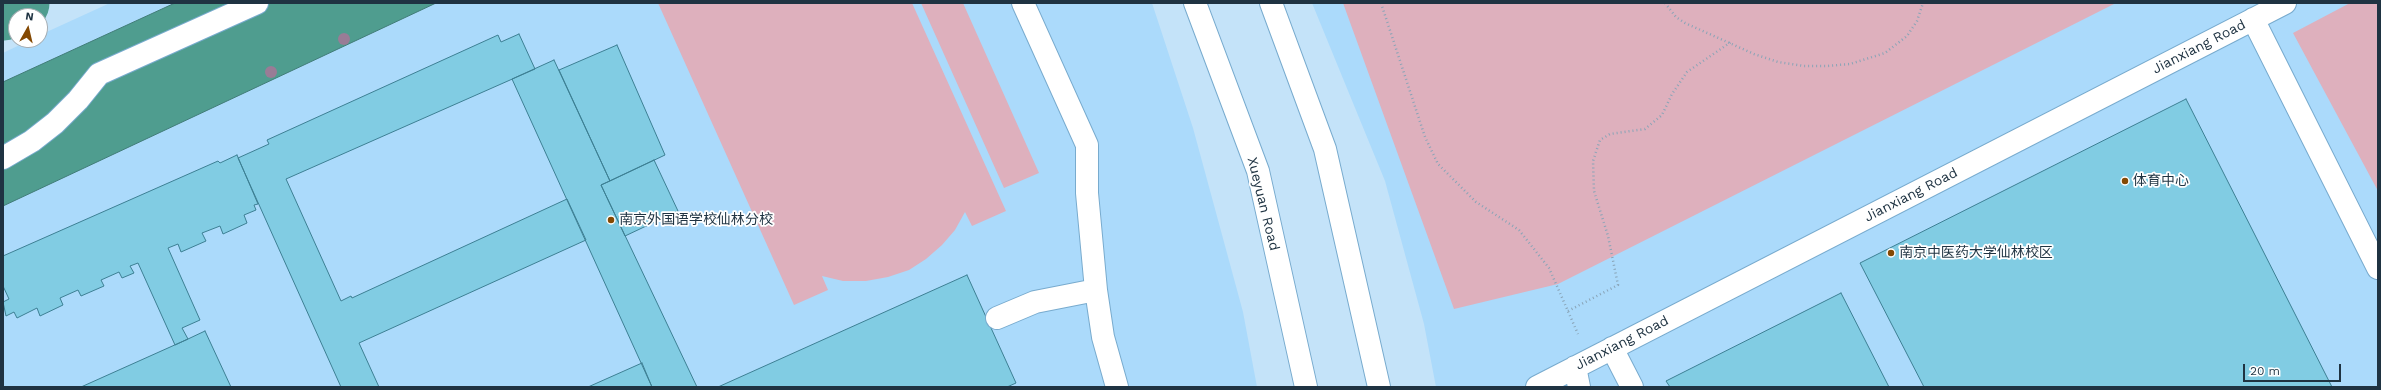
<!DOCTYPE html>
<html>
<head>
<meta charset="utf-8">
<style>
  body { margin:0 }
  #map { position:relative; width:2381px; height:390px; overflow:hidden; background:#c4e3f9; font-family:"Work Sans",sans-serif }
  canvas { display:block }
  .frame { position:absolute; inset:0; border:4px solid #1f3342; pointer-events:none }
  .north { position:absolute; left:8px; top:8px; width:40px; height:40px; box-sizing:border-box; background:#fff; border:1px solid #a5adb3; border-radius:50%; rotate:8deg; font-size:11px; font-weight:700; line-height:16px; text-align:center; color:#1f3342 }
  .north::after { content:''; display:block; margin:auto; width:14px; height:18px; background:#844903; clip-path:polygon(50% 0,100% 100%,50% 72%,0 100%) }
  .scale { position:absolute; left:2243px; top:364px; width:98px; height:18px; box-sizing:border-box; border:2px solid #1f3342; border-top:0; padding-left:5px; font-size:12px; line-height:14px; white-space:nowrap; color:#1f3342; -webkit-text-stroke:3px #fff; paint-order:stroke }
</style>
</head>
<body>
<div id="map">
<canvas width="2381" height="390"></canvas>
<div class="frame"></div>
<div class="north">N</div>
<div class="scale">20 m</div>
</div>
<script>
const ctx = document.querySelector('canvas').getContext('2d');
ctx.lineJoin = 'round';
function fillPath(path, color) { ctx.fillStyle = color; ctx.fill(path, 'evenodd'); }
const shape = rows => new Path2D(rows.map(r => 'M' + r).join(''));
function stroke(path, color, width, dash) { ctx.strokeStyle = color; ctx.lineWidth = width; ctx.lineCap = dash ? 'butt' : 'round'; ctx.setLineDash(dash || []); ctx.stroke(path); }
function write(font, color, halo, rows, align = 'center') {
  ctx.font = font + ' "Work Sans","Noto Sans SC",sans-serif'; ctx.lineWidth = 3.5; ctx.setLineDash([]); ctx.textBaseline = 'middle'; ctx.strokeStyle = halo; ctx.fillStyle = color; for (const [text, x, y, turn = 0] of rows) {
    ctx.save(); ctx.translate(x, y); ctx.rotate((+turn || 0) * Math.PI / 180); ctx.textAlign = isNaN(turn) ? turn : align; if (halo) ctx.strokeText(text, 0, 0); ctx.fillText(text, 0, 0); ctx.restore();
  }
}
const built = shape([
  [110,3,1152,3,1193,128,1243,312,1257,387,3,387,3,53,30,40,40,40,40,35],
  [1312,3,2378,3,2378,387,1436,387,1424,324,1385,181]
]);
const green = shape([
  [658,3,912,3,1006,211,972,226,965,212,955,230,942,245,926,259,909,270,888,277,866,281,843,281,822,276,828,290,794,305],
  [921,3,963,3,1039,173,1004,188],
  [1343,3,2116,3,1558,284,1454,309],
  [2350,3,2378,3,2378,191,2293,33]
]);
const water = shape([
  [175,3,436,3,3,206,3,82,175,3]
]);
const river = shape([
  [3,11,20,3]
]);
const building = shape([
  [519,34,535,69,286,179,341,301,351,296,352,298,567,199,586,240,359,343,379,387,341,387,238,158,269,144,267,140,498,35,501,42,519,34],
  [617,45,665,155,610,181,559,70,617,45],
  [554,60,610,181,601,185,697,387,652,387,512,79,554,60],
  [2186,99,2332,387,1924,387,1860,263,2186,99],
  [237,155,258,204,254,205,256,210,244,215,247,223,223,234,220,226,202,233,206,241,181,252,178,244,168,248,200,320,182,328,188,339,175,345,138,263,130,266,134,273,122,278,119,272,101,280,104,286,81,296,78,290,60,298,63,305,40,316,37,308,17,318,14,312,6,316,3,302,9,299,3,286,3,256,218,161,220,163,237,155],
  [654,160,678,211,625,236,601,185,654,160],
  [967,275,1016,383,1007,387,718,387,967,275],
  [1841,293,1889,387,1670,387,1666,381,1841,293],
  [205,331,231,387,81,387,188,339,205,331],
  [642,363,652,387,588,387,642,363]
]);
const path = shape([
  [1381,3,1425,137,1438,164,1476,202,1519,230,1549,268,1578,334],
  [1665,3,1676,17,1685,23,1754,54,1778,62,1804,66,1827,66,1850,64,1885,53,1907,36,1917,21,1923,3],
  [1568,311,1618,285,1608,236,1594,191,1593,161,1600,140,1610,134,1645,129,1662,115,1672,94,1687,72,1731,42]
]);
const minor = shape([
  [1023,3,1087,145,1087,193,1096,290,1103,337,1117,387],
  [1195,3,1258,171,1306,387],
  [1271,3,1325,149,1379,387],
  [2253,19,2378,268],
  [3,158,32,141,55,123,78,100,99,74,257,3],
  [997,318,1035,302,1096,290],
  [1612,348,1632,387],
  [1575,367,1579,387],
  [1537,387,2285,3]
]);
const trees = [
  [344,39],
  [271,72]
];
const markers = [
  [2125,181,4,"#844903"],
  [611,220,4,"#844903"],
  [1891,253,4,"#844903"]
];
const streetNames = [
  ["Jianxiang Road",2199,47,-27],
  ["Jianxiang Road",1911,195,-27],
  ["Xueyuan Road",1263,204,76],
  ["Jianxiang Road",1622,343,-27]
];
const poiNames = [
  ["体育中心",2133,181],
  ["南京外国语学校仙林分校",619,220],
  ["南京中医药大学仙林校区",1899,253]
];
fillPath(built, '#abdafb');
fillPath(green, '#deb0bd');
fillPath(water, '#4f9d8f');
stroke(water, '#417d78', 1);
stroke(river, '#4f9d8f', 59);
fillPath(building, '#81cce3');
stroke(building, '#3d8094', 1);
stroke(minor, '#78abce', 24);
stroke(path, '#89a4b7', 2.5, [1, 3]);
stroke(minor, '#fff', 22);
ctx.fillStyle = '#997c96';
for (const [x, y] of trees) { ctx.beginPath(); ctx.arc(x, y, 6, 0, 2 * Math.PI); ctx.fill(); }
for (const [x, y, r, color] of markers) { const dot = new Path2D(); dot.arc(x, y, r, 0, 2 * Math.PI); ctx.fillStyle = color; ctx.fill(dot); stroke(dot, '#fff', 1.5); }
write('14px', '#1f3342', '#fff', streetNames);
write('14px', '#1f3342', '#fff', poiNames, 'left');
</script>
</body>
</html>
